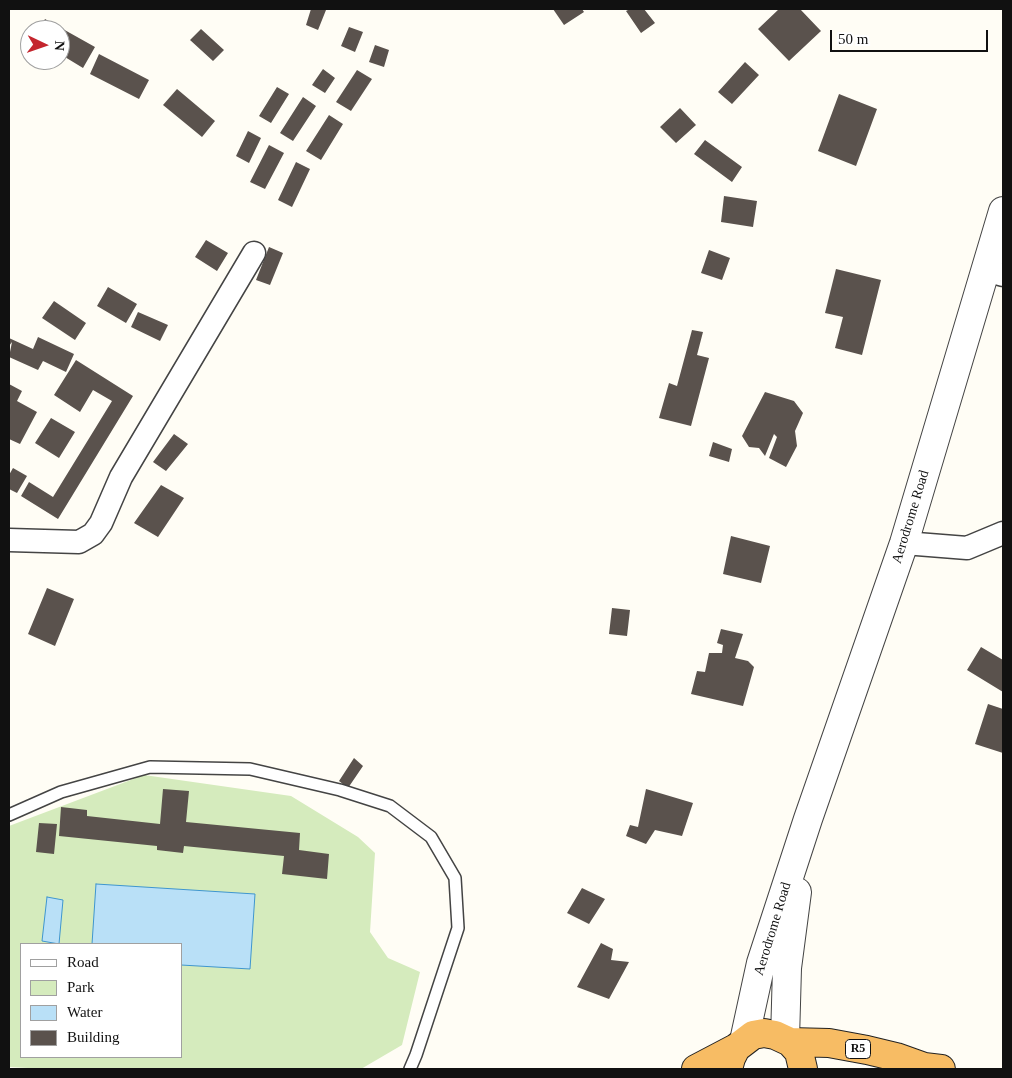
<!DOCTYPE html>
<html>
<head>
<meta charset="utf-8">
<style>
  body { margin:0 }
  #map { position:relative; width:1012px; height:1078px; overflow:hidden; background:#fffdf5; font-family:Georgia,serif }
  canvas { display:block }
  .frame { position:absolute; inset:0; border:10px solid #111; pointer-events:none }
  .legend { position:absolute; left:20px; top:943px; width:162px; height:115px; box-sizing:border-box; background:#fff; border:1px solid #a0a0a0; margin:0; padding:6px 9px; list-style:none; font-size:15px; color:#111 }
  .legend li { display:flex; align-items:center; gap:10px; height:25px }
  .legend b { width:25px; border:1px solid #a0a0a0 }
  .north { position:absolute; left:20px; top:20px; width:50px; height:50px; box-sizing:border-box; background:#fff; border:1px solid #a0a0a0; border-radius:50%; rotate:93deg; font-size:14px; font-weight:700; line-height:20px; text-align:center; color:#111 }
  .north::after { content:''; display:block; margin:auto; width:18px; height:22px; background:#c4262e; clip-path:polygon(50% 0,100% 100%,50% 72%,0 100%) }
  .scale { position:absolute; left:830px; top:30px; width:158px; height:22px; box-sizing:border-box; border:2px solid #111; border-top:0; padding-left:6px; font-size:15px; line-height:18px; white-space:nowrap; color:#111; -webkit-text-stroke:4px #fff; paint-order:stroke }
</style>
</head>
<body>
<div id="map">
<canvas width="1012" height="1078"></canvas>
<div class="frame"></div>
<ul class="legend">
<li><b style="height:6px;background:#fff"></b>Road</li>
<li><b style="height:14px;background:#d5ebbd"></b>Park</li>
<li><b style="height:14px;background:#b9e0f7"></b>Water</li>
<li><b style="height:14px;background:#5a524d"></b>Building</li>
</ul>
<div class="north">N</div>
<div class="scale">50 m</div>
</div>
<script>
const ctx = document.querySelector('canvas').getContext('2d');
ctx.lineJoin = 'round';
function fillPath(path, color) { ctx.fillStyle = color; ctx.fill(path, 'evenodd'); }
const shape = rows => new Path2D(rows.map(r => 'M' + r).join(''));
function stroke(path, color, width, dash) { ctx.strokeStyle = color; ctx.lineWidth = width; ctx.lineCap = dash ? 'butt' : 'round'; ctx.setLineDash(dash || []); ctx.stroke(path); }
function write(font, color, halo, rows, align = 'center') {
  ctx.font = font + ' Georgia,serif'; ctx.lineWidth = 5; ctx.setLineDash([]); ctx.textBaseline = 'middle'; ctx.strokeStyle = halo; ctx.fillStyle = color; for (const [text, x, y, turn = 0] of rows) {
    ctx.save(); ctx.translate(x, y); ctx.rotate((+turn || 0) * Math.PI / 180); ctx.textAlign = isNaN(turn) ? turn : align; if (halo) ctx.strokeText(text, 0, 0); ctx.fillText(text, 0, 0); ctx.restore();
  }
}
const green = shape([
  [144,775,291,796,358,837,375,853,370,932,388,958,420,972,402,1045,361,1069,47,1069,9,1067,9,826],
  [21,944,181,944,181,1057,21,1057]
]);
const water = shape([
  [96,884,255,894,250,969,181,965,181,944,92,944,96,884],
  [47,897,63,900,59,944,42,941,47,897]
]);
const building = shape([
  [311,9,326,10,318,30,306,25],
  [553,9,582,9,584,12,564,25],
  [630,9,644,9,655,23,641,33,626,11],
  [779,9,800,9,821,31,789,61,758,29],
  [45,19,95,47,83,68,60,54,60,30,39,30],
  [349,27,363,32,355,52,341,46],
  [201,29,224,50,213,61,190,40],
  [375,45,389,50,384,67,369,62],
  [99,54,149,80,139,99,90,74],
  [745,62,759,75,732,104,718,92],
  [323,69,335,78,325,93,312,85],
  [357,70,372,79,351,111,336,102],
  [277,87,289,94,271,123,259,116],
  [177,89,215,121,202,137,163,105],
  [839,94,877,109,856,166,818,151],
  [303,97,316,106,293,141,280,133],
  [680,108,696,125,676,143,660,127],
  [329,115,343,124,321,160,306,151],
  [248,131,261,138,249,163,236,156],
  [705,140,742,167,732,182,694,154],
  [269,145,284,153,265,189,250,182],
  [296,162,310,169,292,207,278,200],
  [724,196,757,201,753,227,721,222],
  [206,240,228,253,217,271,195,257],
  [269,247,283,253,270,285,256,280],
  [709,250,730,258,722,280,701,273],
  [836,269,881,280,862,355,835,348,843,317,825,313],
  [108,287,137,304,126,323,97,306],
  [54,301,86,323,75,340,42,318],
  [138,312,168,325,160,341,131,327],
  [692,330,703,332,697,355,709,358,691,426,659,418,669,383,677,386],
  [38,337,74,354,66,372,43,361,38,370,9,357,12,342,9,346,9,338,33,349],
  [76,360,133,396,58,519,21,496,29,482,53,497,112,401,93,390,80,412,54,395],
  [9,384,22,391,17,401,37,412,20,444,9,439],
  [765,392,794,401,803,413,795,431,797,446,786,467,769,458,777,437,774,434,765,456,759,448,749,447,742,436],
  [51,418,75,432,59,458,35,443],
  [174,434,188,444,166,471,153,462],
  [713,442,732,449,729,462,709,456],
  [13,468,27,476,17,493,9,489,9,475],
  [161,485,184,498,158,537,134,523],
  [731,536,770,546,761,583,723,574],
  [47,588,74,599,55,646,28,634],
  [612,608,630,610,627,636,609,634],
  [721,629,743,634,735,658,748,661,754,667,743,706,691,694,697,671,705,672,709,653,722,653,723,645,717,643],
  [981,647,1003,660,1003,692,967,670],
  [988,704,1003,709,1003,753,975,744],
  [354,758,363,766,348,788,339,781],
  [163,789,189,791,186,822,300,833,299,850,329,854,327,879,282,874,284,856,184,846,183,853,157,850,157,846,59,836,61,807,87,810,87,816,160,824],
  [646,789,693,803,682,836,655,830,646,844,626,836,630,825,638,827],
  [39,823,57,824,54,854,36,852],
  [582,888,605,899,589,924,567,913],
  [601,943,613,949,611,960,629,962,609,999,577,987]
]);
const service = shape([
  [9,815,61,792,150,767,250,769,340,790,390,806,431,837,455,878,458,928,416,1055,410,1069]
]);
const minor = shape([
  [985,270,1003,275],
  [9,540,79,542,93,534,101,523,121,477,254,253],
  [904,543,967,548,1003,533]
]);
const tertiary = shape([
  [785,1039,787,968,797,892],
  [744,1041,761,963,808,819,904,543,1003,211]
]);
const trunk = shape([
  [790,1042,829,1043,867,1050,896,1057,924,1067,941,1069],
  [696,1069,736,1048],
  [728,1069,731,1058,736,1048,753,1035,764,1033,775,1035,790,1042,799,1052,803,1069]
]);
const shields = [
  [858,1049,25]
];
const shieldNames = [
  ["R5",858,1049]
];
const streetNames = [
  ["Aerodrome Road",911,517,-73],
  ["Aerodrome Road",773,929,-73]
];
fillPath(green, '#d5ebbd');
fillPath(water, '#b9e0f7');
stroke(water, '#3f96cf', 1);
fillPath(building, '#5a524d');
stroke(service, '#444', 14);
stroke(minor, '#444', 25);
stroke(tertiary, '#444', 30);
stroke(trunk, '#222', 30);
stroke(service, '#fff', 11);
stroke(minor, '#fff', 22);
stroke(tertiary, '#fff', 28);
stroke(trunk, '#f7bc64', 28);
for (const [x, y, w] of shields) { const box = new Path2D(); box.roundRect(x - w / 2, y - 9.5, w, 19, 4); ctx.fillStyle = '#fff'; ctx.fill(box); stroke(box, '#111', 1); }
write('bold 12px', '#111', null, shieldNames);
write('14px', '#111', '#fff', streetNames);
</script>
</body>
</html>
